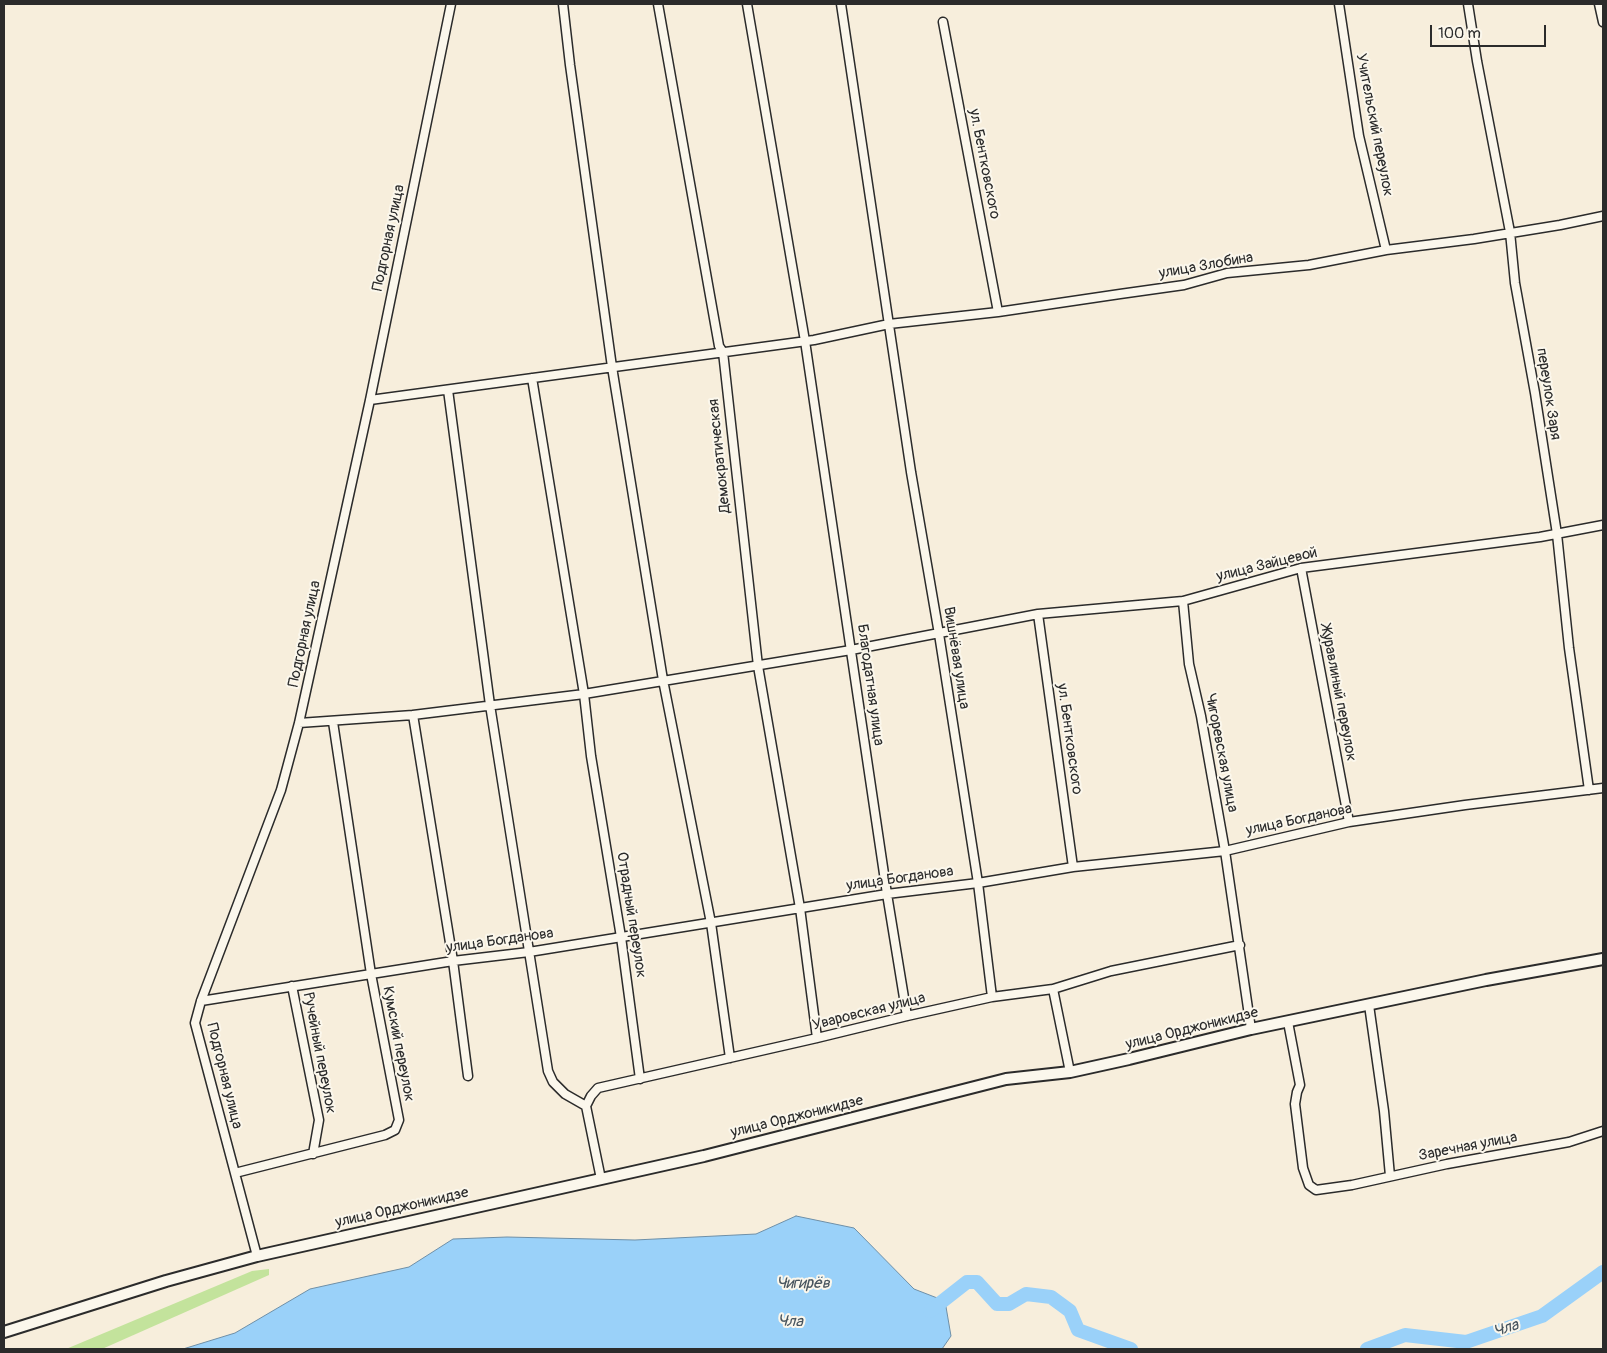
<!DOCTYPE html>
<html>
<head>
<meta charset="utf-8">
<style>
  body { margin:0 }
  #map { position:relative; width:1607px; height:1353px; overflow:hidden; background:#f7eedc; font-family:Pangolin,sans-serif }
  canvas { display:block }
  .frame { position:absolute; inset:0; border:5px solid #2b2b2b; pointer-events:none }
  .scale { position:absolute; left:1430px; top:25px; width:116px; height:22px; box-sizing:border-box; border:2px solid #2b2b2b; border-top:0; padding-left:6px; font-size:15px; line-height:18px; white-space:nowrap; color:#2b2b2b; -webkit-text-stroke:4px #fbf7ec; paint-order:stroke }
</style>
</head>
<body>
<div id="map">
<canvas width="1607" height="1353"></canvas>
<div class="frame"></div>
<div class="scale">100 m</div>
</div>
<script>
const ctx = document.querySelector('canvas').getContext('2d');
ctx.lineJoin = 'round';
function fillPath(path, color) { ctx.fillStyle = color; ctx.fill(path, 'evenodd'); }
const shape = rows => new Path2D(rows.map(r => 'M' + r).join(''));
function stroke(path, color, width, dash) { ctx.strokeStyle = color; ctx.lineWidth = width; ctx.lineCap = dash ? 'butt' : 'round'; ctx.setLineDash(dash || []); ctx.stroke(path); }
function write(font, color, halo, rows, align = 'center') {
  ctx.font = font + ' Pangolin,sans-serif'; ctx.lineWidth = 4; ctx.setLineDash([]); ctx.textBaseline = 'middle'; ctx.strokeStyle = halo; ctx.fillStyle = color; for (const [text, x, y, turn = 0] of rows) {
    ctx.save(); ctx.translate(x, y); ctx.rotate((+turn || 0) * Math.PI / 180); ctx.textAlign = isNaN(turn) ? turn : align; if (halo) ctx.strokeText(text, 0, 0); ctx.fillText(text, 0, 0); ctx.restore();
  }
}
const green = shape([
  [269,1269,269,1275,102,1349,66,1349,252,1271]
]);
const water = shape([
  [796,1216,854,1228,914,1289,945,1301,951,1336,942,1349,183,1349,235,1333,310,1289,409,1267,453,1239,507,1237,635,1240,756,1234,796,1216]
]);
const river = shape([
  [930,1311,967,1282,977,1282,997,1304,1009,1304,1026,1294,1051,1297,1070,1311,1078,1330,1131,1349],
  [1367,1349,1405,1335,1466,1342,1542,1316,1603,1272]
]);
const street = shape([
  [563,4,570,65,612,367,663,680,711,923,730,1058],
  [658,4,719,346,723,352,758,666,800,908,817,1038],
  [747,4,805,341,887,894,907,1016],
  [841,4,911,472,939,634,978,883,992,997],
  [1339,4,1359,136,1386,250],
  [1468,4,1477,61,1510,232,1515,283,1535,393,1557,534,1569,648,1589,790],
  [1599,4,1603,22],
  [943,22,998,312],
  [532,378,584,694,591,756,621,937,640,1079],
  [448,390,490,705,548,1071,553,1082,565,1094,586,1106],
  [370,400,814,340,889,324,998,312,1120,294,1184,285,1227,273,1309,265,1386,250,1474,239,1560,225,1603,216],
  [1301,568,1349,822],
  [1183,601,1189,664,1201,716,1225,851,1251,1029],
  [1038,614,1073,867],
  [413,715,453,961,468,1076],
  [299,723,413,715,584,694,851,650,1038,614,1183,601,1301,568,1540,537,1603,525],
  [292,986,319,1120,313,1154],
  [1053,989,1070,1072],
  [201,1001,453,961,529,952,887,894,978,883,1073,867,1225,851,1349,822,1465,805,1603,788],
  [1369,1005,1384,1111,1390,1176],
  [1288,1022,1300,1085,1297,1092,1295,1104,1303,1168,1309,1185,1316,1190,1352,1185,1447,1164,1569,1142,1603,1131],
  [235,1173,385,1135,395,1130,399,1120,371,974,333,722],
  [601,1179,586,1106,591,1096,598,1088,817,1038,907,1016,992,997,1053,989,1111,971,1240,945],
  [257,1256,195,1023,201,1001,281,790,299,723,370,400,451,4]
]);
const secondary = shape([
  [4,1332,166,1281,257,1256,704,1156,1006,1079,1070,1072,1129,1059,1251,1029,1486,980,1603,959]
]);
const streetNames = [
  ["Учительский переулок",1374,125,79],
  ["ул. Бентковского",984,164,79],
  ["Подгорная улица",389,238,-78],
  ["улица Злобина",1206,266,-10],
  ["переулок Заря",1548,394,81],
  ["Демократическая",720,456,-96],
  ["улица Зайцевой",1267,565,-14],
  ["Подгорная улица",305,634,-78],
  ["Вишнёвая улица",956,658,81],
  ["Благодатная улица",870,685,82],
  ["Журавлиный переулок",1338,693,79],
  ["ул. Бентковского",1069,739,82],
  ["Чигоревская улица",1221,753,79],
  ["улица Богданова",1299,820,-12],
  ["улица Богданова",900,879,-8],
  ["Отрадный переулок",631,915,81],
  ["улица Богданова",500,941,-8],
  ["Уваровская улица",869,1012,-14],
  ["улица Орджоникидзе",1192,1029,-14],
  ["Кумский переулок",398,1044,79],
  ["Ручейный переулок",319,1053,79],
  ["Подгорная улица",224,1076,76],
  ["улица Орджоникидзе",797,1117,-14],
  ["Заречная улица",1468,1147,-11],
  ["улица Орджоникидзе",402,1208,-13]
];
const waterNames = [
  ["Чигирёв",803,1284],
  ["Чла",790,1322,2],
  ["Чла",1506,1329,-18]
];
fillPath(green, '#c3e39c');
fillPath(water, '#9ad1f9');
stroke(water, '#6e8fa7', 1);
stroke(river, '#9ad1f9', 14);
stroke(street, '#2b2b2b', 11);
stroke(secondary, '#2b2b2b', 14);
stroke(street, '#fbf7ec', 8);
stroke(secondary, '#fbf7ec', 10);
write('15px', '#2b2b2b', '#fbf7ec', streetNames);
write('italic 16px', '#47545e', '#fbf7ec', waterNames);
</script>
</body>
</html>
